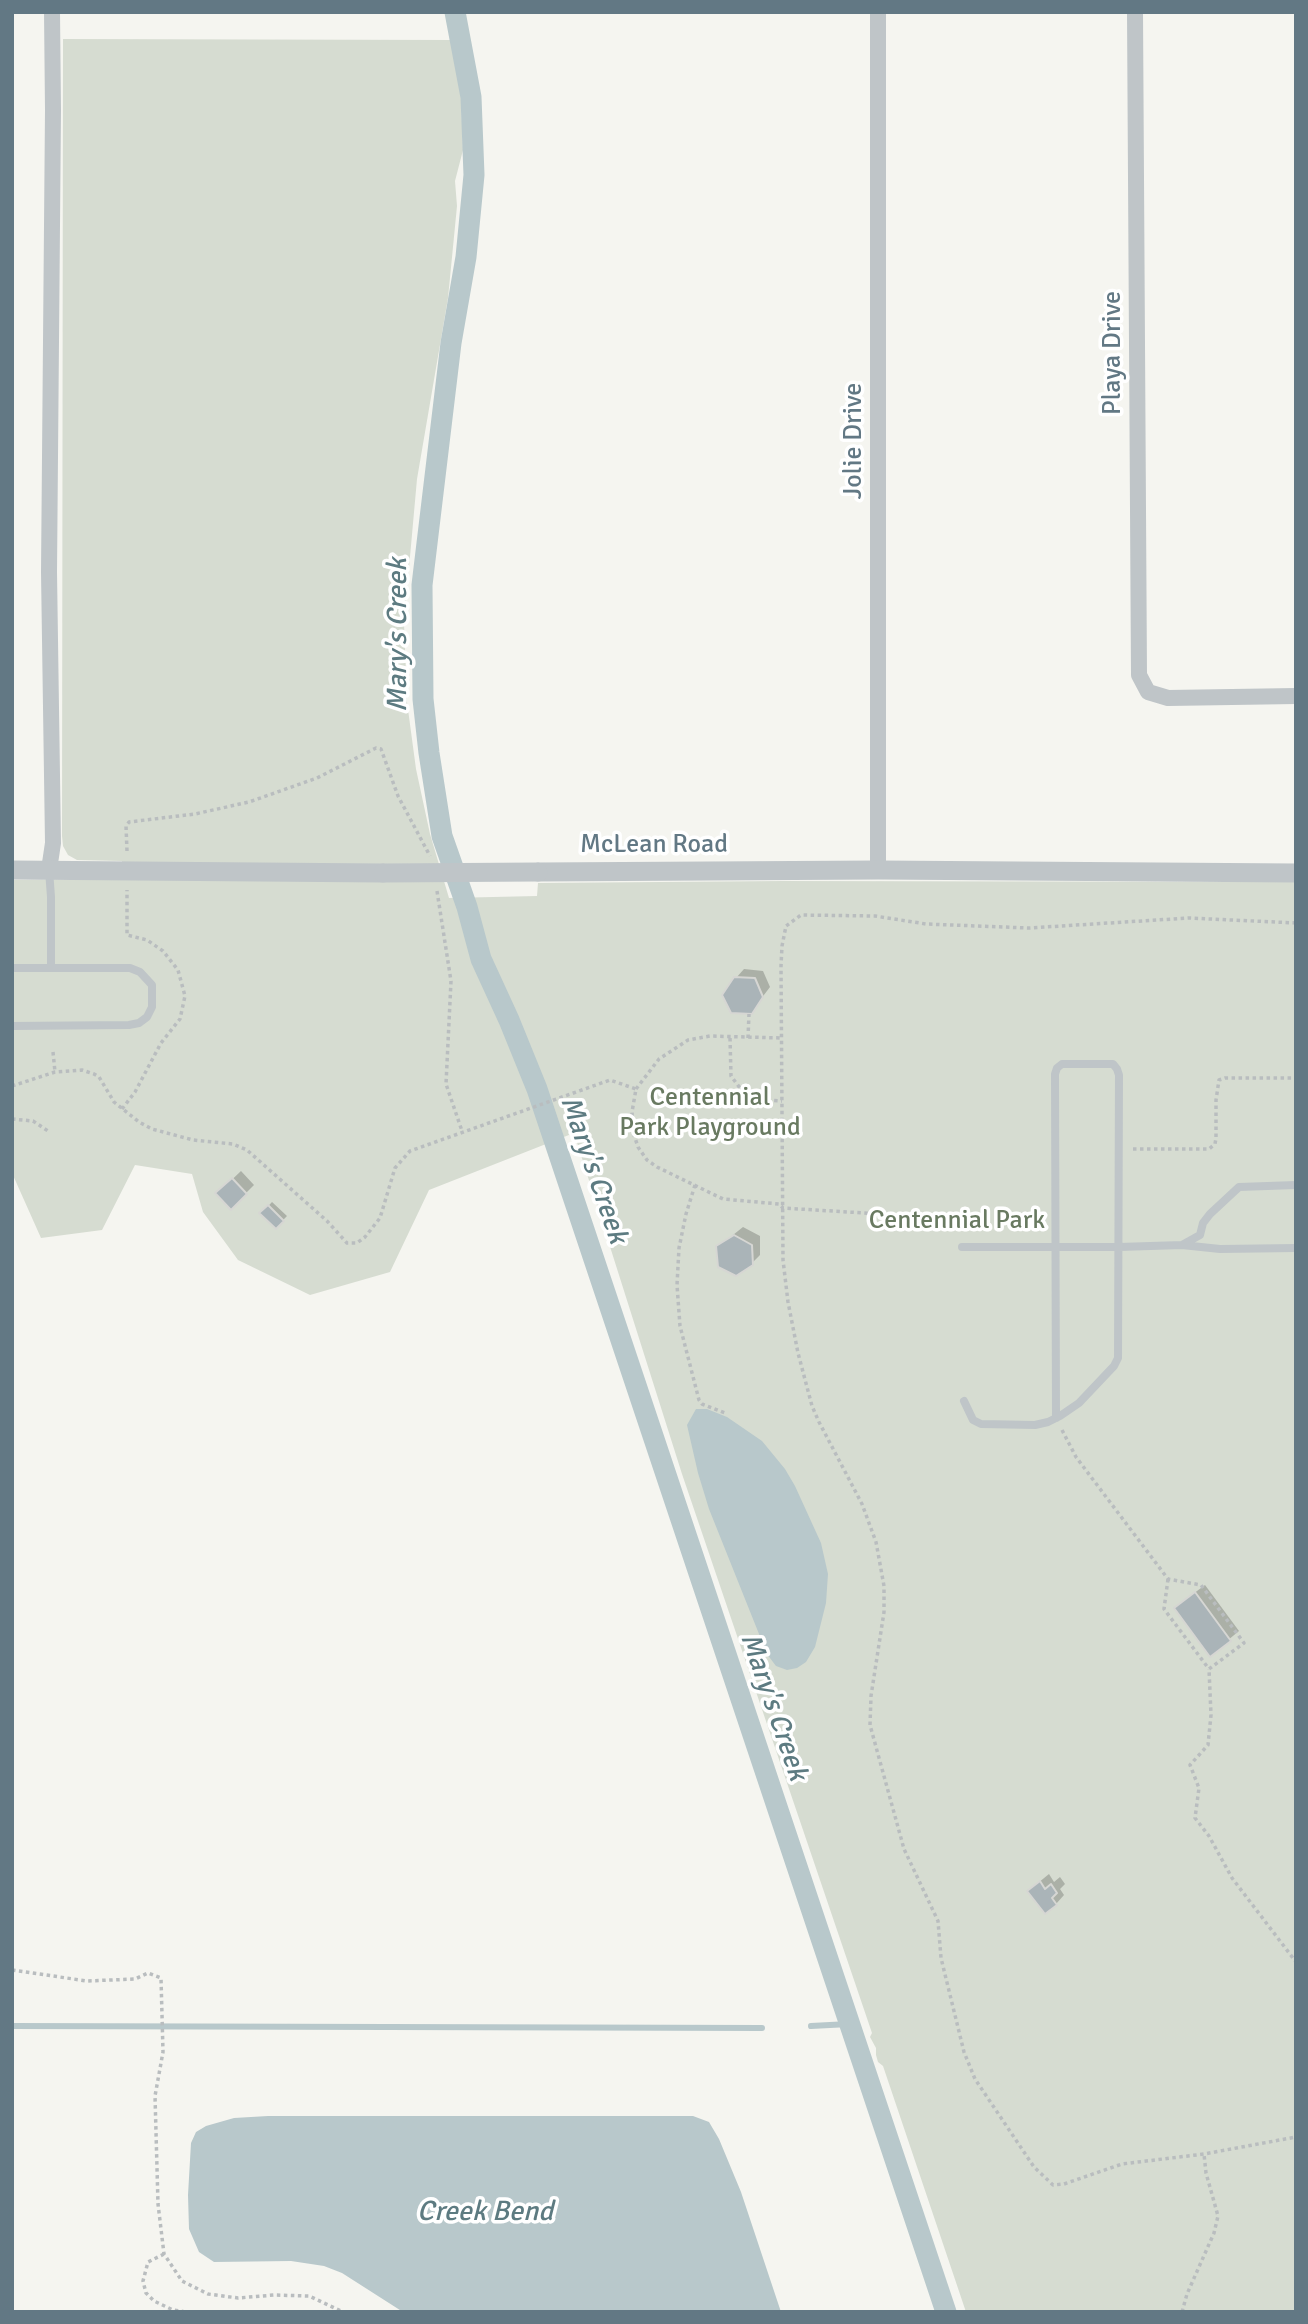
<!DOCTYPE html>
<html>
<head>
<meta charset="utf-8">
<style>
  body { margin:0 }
  #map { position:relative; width:1308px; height:2324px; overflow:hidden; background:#f5f5f0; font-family:Signika,sans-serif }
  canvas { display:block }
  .frame { position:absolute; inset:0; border:14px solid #627884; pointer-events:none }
</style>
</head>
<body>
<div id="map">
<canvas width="1308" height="2324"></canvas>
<div class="frame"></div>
</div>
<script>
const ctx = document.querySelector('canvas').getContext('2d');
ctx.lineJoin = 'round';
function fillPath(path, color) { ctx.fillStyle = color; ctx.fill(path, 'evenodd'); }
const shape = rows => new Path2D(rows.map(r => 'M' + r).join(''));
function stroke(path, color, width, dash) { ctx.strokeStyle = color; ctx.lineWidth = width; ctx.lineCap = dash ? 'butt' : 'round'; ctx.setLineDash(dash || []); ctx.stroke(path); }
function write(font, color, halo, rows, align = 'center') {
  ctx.font = font + ' Signika,sans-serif'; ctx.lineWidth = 7; ctx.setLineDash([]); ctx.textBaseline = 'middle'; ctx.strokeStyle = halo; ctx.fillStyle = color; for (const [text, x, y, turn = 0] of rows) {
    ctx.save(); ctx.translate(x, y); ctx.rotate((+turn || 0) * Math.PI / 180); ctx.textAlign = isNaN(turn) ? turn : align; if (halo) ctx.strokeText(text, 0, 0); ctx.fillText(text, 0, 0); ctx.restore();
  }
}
const green = shape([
  [63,39,451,40,461,96,463,150,455,181,457,206,448,298,417,479,404,623,407,702,416,769,430,834,449,898,537,896,538,883,783,881,1296,882,1296,2312,966,2312,883,2066,878,2062,876,2055,876,2048,870,2037,872,2033,682,1474,574,1133,429,1190,390,1272,310,1295,238,1260,203,1212,192,1174,135,1165,102,1230,41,1238,12,1173,12,880,122,879,122,861,77,860,68,855,63,846,62,836]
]);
const water = shape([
  [696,1409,707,1409,727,1417,762,1441,785,1469,795,1486,821,1543,828,1574,826,1603,815,1647,806,1662,797,1668,787,1670,776,1666,767,1654,709,1509,698,1473,687,1425],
  [268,2116,693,2116,709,2122,719,2139,741,2192,781,2312,403,2312,342,2273,324,2266,291,2261,214,2262,199,2252,189,2229,188,2195,191,2143,196,2132,206,2126,234,2118]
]);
const shadow = shape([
  [744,969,763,971,770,987,751,1012,736,978],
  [241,1171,254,1185,231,1208,218,1193],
  [272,1202,287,1216,276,1227,262,1213],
  [743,1227,760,1236,760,1255,751,1264,718,1247],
  [1205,1585,1239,1631,1211,1654,1185,1600],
  [1049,1874,1054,1882,1060,1877,1065,1884,1060,1889,1064,1895,1056,1904,1038,1883]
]);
const stream = shape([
  [12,2026,762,2028],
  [811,2026,849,2024]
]);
const canal = shape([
  [455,12,471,97,474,175,466,257,451,343,422,585,423,699,429,753,442,836,467,907,481,959,509,1020,537,1089,946,2312]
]);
const building = shape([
  [734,977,755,978,763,997,752,1014,731,1013,722,995,734,977],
  [232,1178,247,1194,231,1210,215,1193,232,1178],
  [268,1205,284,1221,276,1229,259,1213,268,1205],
  [734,1235,752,1245,753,1265,736,1276,718,1267,716,1246,734,1235],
  [1195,1592,1231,1641,1210,1657,1174,1608,1195,1592],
  [1040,1881,1045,1889,1051,1884,1057,1893,1052,1898,1057,1905,1045,1914,1027,1891,1040,1881]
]);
const path = shape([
  [127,851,126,826,129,822,195,814,249,802,317,778,376,748,381,749,398,796,430,856],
  [437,891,451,981,446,1084,462,1131],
  [1296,923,1189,918,1029,928,926,924,875,916,801,915,786,926,782,946,781,966,783,1260,788,1302,798,1353,812,1406,819,1422,862,1504,876,1542,884,1586,884,1612,871,1696,870,1725,904,1849,938,1921,941,1958,964,2052,975,2079,1034,2167,1053,2185,1064,2184,1122,2164,1204,2154,1296,2137],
  [730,1038,731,1076,740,1088,754,1099,782,1101],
  [748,1038,749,1014],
  [53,1052,55,1072],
  [12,1086,55,1072,82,1070,94,1074,99,1077,114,1102,139,1122,152,1129,193,1140,233,1144,247,1150,327,1221,347,1243,357,1243,365,1237,380,1218,395,1168,410,1151,610,1080,636,1089,632,1112,633,1132,638,1147,647,1160,657,1167,723,1199,779,1204,783,1208,962,1219],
  [636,1089,659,1059,688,1040,710,1036,782,1038],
  [122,1109,135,1092,161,1043,180,1019,185,996,178,970,163,951,147,940,127,935,127,890],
  [12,1119,33,1121,48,1131],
  [1133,1149,1209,1149,1215,1144,1216,1138,1216,1100,1219,1080,1225,1078,1296,1078],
  [695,1185,686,1214,679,1248,677,1285,680,1326,699,1400,702,1404,725,1413],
  [1062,1430,1076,1457,1168,1579,1201,1585,1244,1643,1209,1669,1211,1715,1208,1745,1190,1765,1199,1788,1195,1818,1209,1836,1232,1878,1296,1962],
  [1168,1579,1164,1609,1209,1669],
  [12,1970,87,1981,135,1979,148,1973,161,1978,163,2052,155,2096,158,2204,164,2254,182,2281,208,2294,238,2298,274,2295,309,2296,343,2312],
  [164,2254,148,2262,143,2281,146,2293,154,2301,173,2310,186,2312],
  [1182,2312,1187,2294,1214,2233,1218,2216,1206,2173,1204,2154]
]);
const service = shape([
  [49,870,51,897,51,968],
  [12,968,130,968,140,972,152,985,152,1007,147,1017,139,1023,129,1025,12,1026],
  [1182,1245,1200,1235,1203,1223,1210,1214,1239,1187,1296,1185],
  [962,1247,1119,1247,1182,1245,1220,1249,1296,1248],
  [964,1401,973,1420,981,1424,1035,1425,1048,1422,1060,1416,1079,1403,1114,1366,1118,1358,1119,1075,1117,1069,1113,1064,1062,1064,1057,1068,1055,1074,1056,1418]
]);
const minor = shape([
  [1135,12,1139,675,1148,692,1168,698,1296,696],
  [49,870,53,843,49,572,53,110,52,12],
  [878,870,878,12]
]);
const tertiary = shape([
  [12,870,383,873],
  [538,872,878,870,1296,873]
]);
const tertiaryBridge = shape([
  [383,873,538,872]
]);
const streetNames = [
  ["Playa Drive",1113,353,-90],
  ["Jolie Drive",854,441,-90],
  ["McLean Road",654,845]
];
const parkNames = [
  ["Centennial",710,1098],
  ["Park Playground",710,1128],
  ["Centennial Park",957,1221]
];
const waterNames = [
  ["Mary's Creek",399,635,-90],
  ["Mary's Creek",593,1170,71],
  ["Mary's Creek",773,1707,71],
  ["Creek Bend",485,2213]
];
fillPath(green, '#d6dcd1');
fillPath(water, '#b8c8cb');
fillPath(shadow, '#0003');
stroke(stream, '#b8c8cb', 6);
stroke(canal, '#b8c8cb', 21);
fillPath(building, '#aab4b8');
stroke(building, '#d6d6d3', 2);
stroke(path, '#b9bdbf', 3.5, [3.5, 3.5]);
stroke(service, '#bfc5c8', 8);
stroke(minor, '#bfc5c8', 16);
stroke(tertiary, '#bfc5c8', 19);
stroke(tertiaryBridge, '#bfc5c8', 19);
write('26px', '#627884', '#fff', streetNames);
write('26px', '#697a61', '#fff', parkNames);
write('italic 28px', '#5d7b81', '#fff', waterNames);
</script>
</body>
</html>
